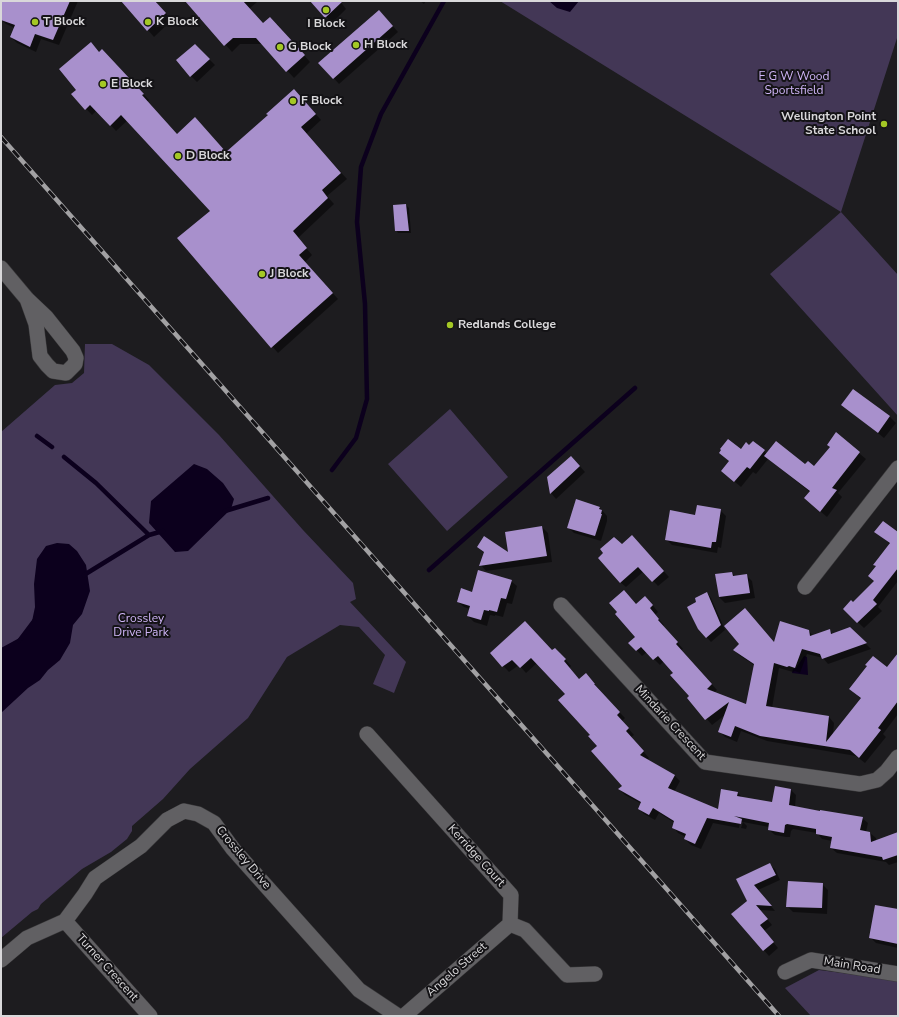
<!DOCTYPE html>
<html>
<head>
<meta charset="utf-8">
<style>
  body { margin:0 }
  #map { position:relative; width:899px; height:1017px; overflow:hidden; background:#1d1c1f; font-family:"Nunito Sans",sans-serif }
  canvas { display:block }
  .frame { position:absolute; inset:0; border:2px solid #d9d8da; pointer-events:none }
</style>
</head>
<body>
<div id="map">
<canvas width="899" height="1017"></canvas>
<div class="frame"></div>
</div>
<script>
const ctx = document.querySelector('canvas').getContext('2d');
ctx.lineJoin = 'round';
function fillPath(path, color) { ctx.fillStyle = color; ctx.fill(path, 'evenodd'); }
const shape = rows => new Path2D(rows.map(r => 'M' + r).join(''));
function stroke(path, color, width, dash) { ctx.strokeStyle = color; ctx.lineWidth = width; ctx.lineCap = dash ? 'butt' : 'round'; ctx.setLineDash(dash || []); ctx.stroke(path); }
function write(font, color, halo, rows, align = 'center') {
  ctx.font = font + ' "Nunito Sans",sans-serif'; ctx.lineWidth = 4; ctx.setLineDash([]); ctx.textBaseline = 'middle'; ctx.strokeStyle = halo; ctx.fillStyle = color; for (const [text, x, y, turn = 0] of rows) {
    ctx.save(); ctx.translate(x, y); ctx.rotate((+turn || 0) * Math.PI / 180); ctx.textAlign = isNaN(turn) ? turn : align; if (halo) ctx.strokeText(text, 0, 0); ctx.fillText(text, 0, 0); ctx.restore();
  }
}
const green = shape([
  [500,1,898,1,898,35,841,212,898,275,898,416,770,274,841,212],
  [85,344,112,344,149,365,219,435,303,530,353,583,356,599,350,602,406,662,394,693,373,684,385,655,359,627,340,625,287,657,248,718,190,769,163,799,132,826,132,831,127,839,111,852,82,869,41,904,38,909,32,912,1,938,1,432,55,385,72,383,84,373],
  [450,409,508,477,447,531,388,464],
  [819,970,898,980,898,1016,811,1016,785,988]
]);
const water = shape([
  [549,1,579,1,570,12,557,8],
  [194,464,207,469,223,483,234,499,231,509,188,551,175,552,149,523,151,501],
  [57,543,69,544,77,551,86,565,90,591,82,614,73,625,70,643,60,660,48,670,40,680,28,688,1,713,1,648,23,636,31,626,35,607,34,584,37,559,46,546],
  [804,656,807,657,808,675,792,673,793,669,796,668]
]);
const shadow = shape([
  [1,1,78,1,59,45,41,39,36,52,17,43,11,37,15,28,6,24,1,19],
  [123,1,157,1,157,4,172,20,154,37],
  [187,1,256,1,257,2,249,9,263,24,277,24,310,62,294,78,263,44,240,44,232,52],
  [311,1,340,1,346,9,332,23],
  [420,1,426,1,424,4],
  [385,17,398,32,339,84,320,63],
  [195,45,215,65,197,82,191,76],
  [100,53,108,57,149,100,147,102,177,135,226,153,300,96,321,120,306,134,347,179,327,196,334,204,298,238,312,255,305,262,338,299,278,353,178,239,211,211,128,120,116,131,97,110,92,115,72,94,77,90],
  [406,205,409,208,411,233,398,233,396,230],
  [853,391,890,417,896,423,884,438,843,405],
  [836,434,866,459,838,493,842,497,827,517,805,498,810,492,768,459,756,474,753,472,741,487,722,471,741,450,749,446,753,442,767,454,814,467,831,447],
  [577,463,585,472,556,499,551,493,548,478],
  [599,507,607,516,607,521,601,541,574,533,568,527],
  [720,510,726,516,721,548,718,547,717,553,672,545,666,539,696,516],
  [542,527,548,533,552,562,486,571,481,565,484,553,478,547,510,554],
  [898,529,898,581,878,607,882,611,864,628,846,611,875,582,869,576,877,567,874,565,890,544,876,532,896,532],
  [637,542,669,577,658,586,644,571,626,587,620,582,622,545],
  [732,573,735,576,746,575,752,581,755,598,725,603,719,597],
  [511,581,517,586,512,604,507,603,503,617,495,615,495,616,490,615,487,626,474,622,468,616,470,609,464,607,458,602,473,593],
  [707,593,711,598,725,630,711,642,699,629,698,602],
  [651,603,658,612,655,615,664,625,663,626,683,649,681,650,717,690,714,693,747,705,754,665,739,655,734,650,774,643,809,631,813,636,829,630,833,634,850,628,871,649,828,664,823,658,807,654,800,673,795,671,793,672,779,668,772,708,829,717,834,723,833,735,861,699,850,689,887,669,898,654,898,714,883,734,886,737,865,763,856,756,767,741,741,731,737,742,725,737,719,731,725,715,712,725,689,698,690,696,674,673,664,661,660,665,647,652,642,656,630,643,636,637],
  [552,651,561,655,571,666,569,668,580,680,591,680,600,690,599,691,625,718,622,721,634,735,631,737,649,758,647,760,675,776,680,781,674,792,719,811,738,793,743,798,773,804,791,790,796,795,795,807,862,818,868,823,866,832,870,833,876,838,876,841,898,833,898,862,889,865,886,862,837,853,831,848,832,841,822,839,817,833,793,829,791,831,790,837,786,837,775,835,769,830,769,827,743,822,747,826,746,829,741,828,743,822,740,822,739,828,713,823,701,849,691,845,685,839,686,837,678,833,673,827,675,823,659,813,655,820,644,814,639,809,642,804,625,795,619,789,623,786,567,694,537,663,526,673,519,665,509,672,491,653],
  [769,864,775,869,780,880,758,890,775,911,760,910,772,925,764,931,778,948,769,956,732,914,748,901,738,879],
  [822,884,828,890,827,914,793,912,787,906],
  [898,910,898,948,876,943,870,937]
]);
const stream = shape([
  [37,436,52,447],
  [64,457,96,483,149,535],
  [332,470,356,438,367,399,365,304,357,222,361,167,381,114,444,1],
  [225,511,268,498],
  [429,570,635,388],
  [84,575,149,535,163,531],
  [19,641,34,621]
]);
const building = shape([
  [1,1,70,1,53,40,35,34,30,47,10,37,15,25,1,20],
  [121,1,155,1,166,13,147,31],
  [185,1,243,1,263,23,270,17,305,55,286,72,256,38,233,38,224,46],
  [310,1,343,1,325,18],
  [379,10,393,26,333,79,318,63],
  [91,42,99,52,102,49,144,94,142,95,177,134,195,117,226,152,268,115,266,114,294,89,316,114,301,127,341,173,322,190,328,198,293,231,307,248,299,255,333,293,271,348,177,238,210,211,121,115,110,126,90,105,85,110,71,94,76,90,59,69],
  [195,44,210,59,190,77,176,60],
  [406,204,409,231,395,231,393,205],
  [853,389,890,416,878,433,841,405],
  [836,432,860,452,832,488,837,490,820,512,804,498,810,491,764,456,776,441,805,464,808,461,814,466,830,447,827,445],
  [728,439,741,449,746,442,749,445,753,441,765,450,750,469,747,467,734,482,721,471,729,461,719,453,721,450,720,449],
  [571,456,580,466,550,494,547,477],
  [576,499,600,507,599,509,602,510,601,514,602,514,595,536,567,528],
  [697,505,721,509,716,542,712,542,711,548,665,540,670,510,695,515],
  [883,521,898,532,898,568,873,600,877,604,857,623,843,609,851,600,853,602,874,581,868,576,876,566,873,565,890,543,874,532],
  [542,526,547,556,479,566,484,552,477,547,484,536,508,552,505,532],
  [632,535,664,571,652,582,638,567,620,583,598,558,603,553,600,549,614,537,622,544],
  [478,570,512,580,506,599,501,598,497,612,489,610,489,611,484,610,481,620,467,616,470,606,457,602,461,588,472,592],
  [732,572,733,576,747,574,750,593,719,597,715,574],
  [624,590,636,604,645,596,653,605,650,608,659,619,658,620,678,642,676,644,712,684,707,689,746,704,754,664,733,650,739,644,724,626,745,608,774,642,780,621,809,630,810,636,830,629,831,634,850,627,867,643,822,659,820,654,802,649,795,668,789,666,787,667,774,663,766,706,829,716,826,742,861,698,849,689,867,666,865,665,873,656,887,667,898,653,898,701,878,728,881,730,859,758,850,750,760,736,735,726,731,737,718,732,729,702,705,720,687,698,689,696,670,675,673,673,658,656,653,660,641,647,636,651,628,643,635,637,615,614,617,612,609,603],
  [707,592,721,625,706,638,698,629,687,607,696,602,695,598],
  [525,621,552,650,555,648,566,659,564,661,579,679,586,673,595,684,594,684,620,712,617,715,629,728,626,731,644,751,640,755,675,775,668,788,718,809,721,789,738,792,737,796,772,802,775,786,791,789,789,805,820,811,820,810,863,817,860,830,870,832,871,842,898,832,898,855,883,860,882,857,830,848,832,837,816,834,816,829,787,824,785,825,784,833,768,830,769,823,734,816,742,819,741,824,707,818,695,844,684,839,686,834,672,828,674,821,653,808,649,815,638,809,641,802,618,789,622,786,591,751,597,746,588,736,590,735,558,700,565,694,531,658,520,668,512,660,502,667,490,653],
  [770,863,776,875,754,885,772,906,756,905,768,919,760,925,774,942,763,951,731,914,747,901,736,879],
  [788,881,823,883,822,908,786,907],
  [875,905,898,909,898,944,869,938]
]);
const street = shape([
  [1,268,27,299,46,317,73,351,76,358,75,364,66,373,53,371,47,365,40,356,36,324,27,299],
  [805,587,898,468],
  [561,605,705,762,860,784,877,780,887,771,898,757],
  [367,734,511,895,510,924,525,930,567,975,595,974],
  [65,921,150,1016],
  [1,960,27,938,65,921,85,894,95,878,141,846,167,820,184,811,198,814,214,823,233,849,359,990,398,1016],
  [785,972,811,960,898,974],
  [404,1016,510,924]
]);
const rail = shape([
  [1,137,779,1016]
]);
const markers = [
  [326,10,4,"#a4c825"],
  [35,22,4,"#a4c825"],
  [148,22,4,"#a4c825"],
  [356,45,4,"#a4c825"],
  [280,47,4,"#a4c825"],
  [103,84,4,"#a4c825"],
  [293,101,4,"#a4c825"],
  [884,124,4,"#a4c825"],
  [178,156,4,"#a4c825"],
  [262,274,4,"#a4c825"],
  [450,325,4,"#a4c825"]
];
const poiNames = [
  ["T Block",43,22],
  ["K Block",156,22],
  ["I Block",326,24,"center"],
  ["H Block",364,45],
  ["G Block",288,47],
  ["E Block",111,84],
  ["F Block",301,101],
  ["Wellington Point",876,117,"right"],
  ["State School",876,131,"right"],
  ["D Block",186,156],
  ["J Block",270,274],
  ["Redlands College",458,325]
];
const parkNames = [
  ["E G W Wood",794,77],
  ["Sportsfield",794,91],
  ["Crossley",141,619],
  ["Drive Park",141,633]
];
const streetNames = [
  ["Mindarie Crescent",670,723,47],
  ["Kerridge Court",476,856,48],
  ["Crossley Drive",243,858,50],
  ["Main Road",852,966,9],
  ["Turner Crescent",107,968,48],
  ["Angelo Street",457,970,-41]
];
fillPath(green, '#433756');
fillPath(water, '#0c001d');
fillPath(shadow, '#0007');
stroke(stream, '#0c001d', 4.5);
fillPath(building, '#a890cc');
stroke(street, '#3a393b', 16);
stroke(street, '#616063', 15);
stroke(rail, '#a2a1a3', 4.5);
stroke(rail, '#141316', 3, [9]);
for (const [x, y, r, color] of markers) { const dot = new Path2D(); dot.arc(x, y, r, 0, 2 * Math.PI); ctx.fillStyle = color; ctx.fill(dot); stroke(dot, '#141316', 1.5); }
write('bold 12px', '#d9d8da', '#141316', poiNames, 'left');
write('12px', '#cfb5f7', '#141316', parkNames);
write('12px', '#d9d8da', '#141316', streetNames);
</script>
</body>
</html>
